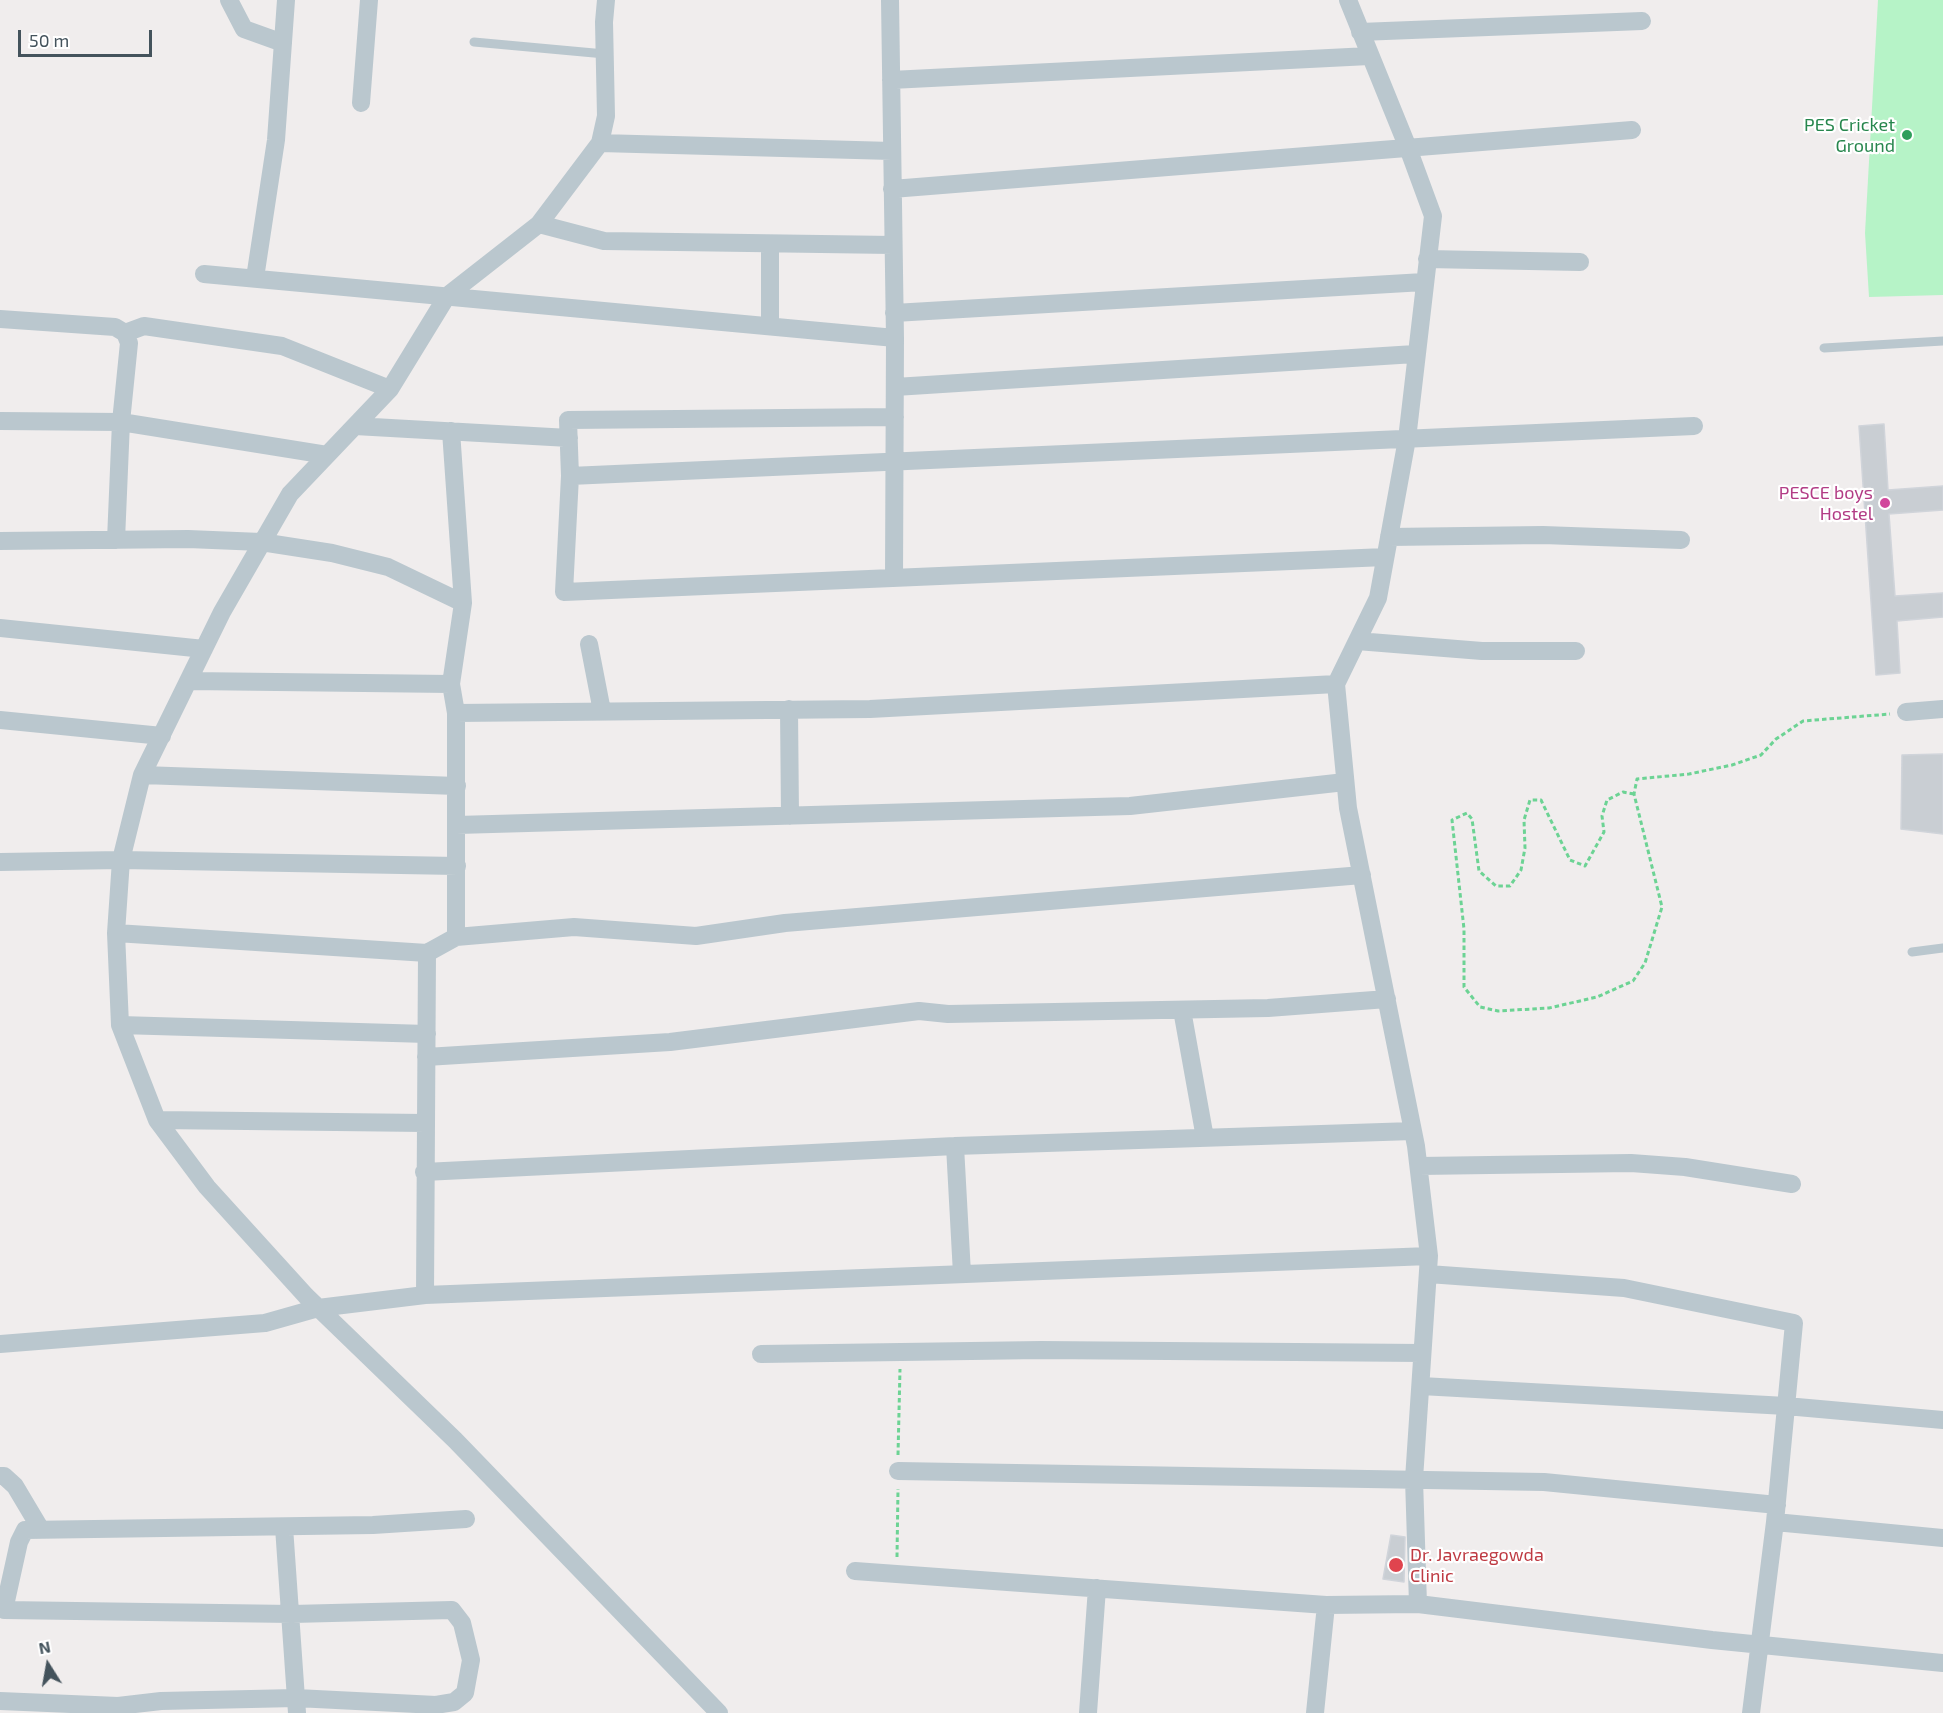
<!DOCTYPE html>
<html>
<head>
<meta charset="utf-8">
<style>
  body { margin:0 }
  #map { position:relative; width:1943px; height:1713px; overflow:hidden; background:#f0eded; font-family:"Exo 2",sans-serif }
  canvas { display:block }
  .north { position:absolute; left:18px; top:1635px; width:60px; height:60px; -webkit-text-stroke:4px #fff; paint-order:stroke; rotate:349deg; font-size:16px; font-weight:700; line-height:24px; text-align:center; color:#44535c }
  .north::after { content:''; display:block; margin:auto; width:21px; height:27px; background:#44535c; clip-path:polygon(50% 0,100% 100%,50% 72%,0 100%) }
  .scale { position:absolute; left:18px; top:30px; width:134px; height:27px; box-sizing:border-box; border:3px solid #44535c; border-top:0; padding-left:8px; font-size:18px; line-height:21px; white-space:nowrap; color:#44535c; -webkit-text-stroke:4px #fff; paint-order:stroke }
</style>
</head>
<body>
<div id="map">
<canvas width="1943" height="1713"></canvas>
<div class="north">N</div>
<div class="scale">50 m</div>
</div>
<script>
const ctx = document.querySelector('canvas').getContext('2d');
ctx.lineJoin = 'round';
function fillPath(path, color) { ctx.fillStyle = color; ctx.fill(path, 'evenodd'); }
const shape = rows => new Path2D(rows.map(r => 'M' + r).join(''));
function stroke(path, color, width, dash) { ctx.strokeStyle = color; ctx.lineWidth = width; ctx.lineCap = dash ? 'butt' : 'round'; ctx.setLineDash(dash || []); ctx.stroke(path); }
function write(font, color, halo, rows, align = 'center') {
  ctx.font = font + ' "Exo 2",sans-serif'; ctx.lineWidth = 4.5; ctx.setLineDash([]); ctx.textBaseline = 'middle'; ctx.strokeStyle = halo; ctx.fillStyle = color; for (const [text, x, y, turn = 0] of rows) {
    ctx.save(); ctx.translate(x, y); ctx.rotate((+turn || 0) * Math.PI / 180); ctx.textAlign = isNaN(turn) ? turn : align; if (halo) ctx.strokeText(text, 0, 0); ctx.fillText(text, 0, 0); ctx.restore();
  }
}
const green = shape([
  [1878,0,1943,0,1943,295,1869,297,1865,233]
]);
const building = shape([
  [1884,424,1888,490,1943,486,1943,510,1889,514,1895,596,1943,593,1943,617,1897,621,1900,673,1876,675,1859,426,1884,424],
  [1943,754,1943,834,1901,829,1902,755,1943,754],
  [1391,1535,1405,1537,1404,1582,1383,1579,1391,1535]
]);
const path = shape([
  [1634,794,1623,792,1607,800,1602,816,1604,832,1585,866,1570,860,1541,800,1530,800,1524,820,1525,848,1521,870,1510,886,1496,886,1479,871,1472,819,1467,813,1452,820,1464,929,1464,987,1480,1007,1498,1011,1549,1008,1597,997,1633,981,1645,963,1662,907,1634,794,1637,779,1689,774,1732,765,1761,755,1776,739,1803,721,1890,714],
  [898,1455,900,1369],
  [897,1557,898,1489]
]);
const lane = shape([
  [474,42,605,54],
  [1824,348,1943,341],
  [1912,952,1943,948]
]);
const street = shape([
  [229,0,244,29,283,43],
  [606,0,604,22,606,116,600,143,539,224,447,296,390,389,290,494,222,612,142,775,121,860,116,933,120,1025,157,1120,207,1187,306,1296,455,1440,719,1713],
  [890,0,895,338,894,578],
  [1348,0,1408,148,1433,216,1407,439,1378,598,1336,684,1348,808,1416,1146,1429,1256,1414,1479,1418,1604],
  [1360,32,1642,21],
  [891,80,1369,56],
  [361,103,369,0],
  [600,143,892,151],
  [892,189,1632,130],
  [539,224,604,241,893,245],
  [770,244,770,326],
  [1427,259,1580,262],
  [204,274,895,338],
  [255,278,276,140,286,0],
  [894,313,1424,282],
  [0,319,115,327,125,333,129,343,121,422,116,540],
  [125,333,144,326,282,346,390,389],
  [895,387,1415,354],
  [895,417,568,420,570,476,564,592,1385,557],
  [0,421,121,422,327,455],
  [355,426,569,438],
  [570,476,1694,426],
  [1389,537,1543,535,1681,540],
  [0,541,188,539,261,542,332,553,388,567,463,603],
  [0,628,204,649],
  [1357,641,1482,651,1576,651],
  [589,644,602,711],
  [189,681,451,684],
  [789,709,790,816],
  [1906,712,1943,709],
  [456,713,870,709,1336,684],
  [0,720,162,736],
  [142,775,457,786],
  [457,825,1130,806,1345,782],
  [0,862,121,860,457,866],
  [116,933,427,953],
  [456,937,574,927,696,936,785,923,1362,875],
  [1182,1010,1205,1138],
  [120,1025,427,1034],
  [426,1057,670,1042,919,1011,948,1014,1268,1008,1387,999],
  [157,1120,425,1123],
  [955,1146,962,1274],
  [1419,1166,1631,1163,1685,1167,1792,1184],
  [424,1172,955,1146,1413,1131],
  [1428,1274,1624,1288,1794,1323,1775,1522,1751,1713],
  [425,1295,427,953,456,937,456,713,451,684,463,603,451,431],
  [0,1344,265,1323,318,1308,425,1295,1429,1256],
  [761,1354,1041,1350,1422,1353],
  [1421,1386,1786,1406,1943,1420],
  [898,1471,1544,1482,1777,1505],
  [0,1476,4,1476,15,1486,40,1528],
  [1775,1522,1943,1538],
  [284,1527,297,1713],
  [855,1571,1326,1605,1418,1604,1712,1640,1943,1663],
  [0,1701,118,1706,161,1701,296,1698,436,1705,454,1702,465,1693,471,1660,462,1623,452,1610,292,1614,4,1610,19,1542,25,1530,373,1525,466,1519],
  [1088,1713,1097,1588],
  [1315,1713,1326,1605]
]);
const markers = [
  [1907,135,6,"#2e9e5b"],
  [1885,503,6,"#d1479c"],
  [1396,1565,8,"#e0444e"]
];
const leisureNames = [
  ["PES Cricket",1895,125],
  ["Ground",1895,146]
];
const hotelNames = [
  ["PESCE boys",1873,493],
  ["Hostel",1873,514]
];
const healthNames = [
  ["Dr. Javraegowda",1410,1555],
  ["Clinic",1410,1576]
];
fillPath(green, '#b6f3c7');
fillPath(building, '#c9ced3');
stroke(building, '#d0d4da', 1.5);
stroke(path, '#6cd394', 3, [4.5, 3]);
stroke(lane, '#bac7ce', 9);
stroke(street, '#bac7ce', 18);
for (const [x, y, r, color] of markers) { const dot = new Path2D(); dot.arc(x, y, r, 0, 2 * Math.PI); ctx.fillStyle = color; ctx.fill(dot); stroke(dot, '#fff', 2); }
write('18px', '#27864d', '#fff', leisureNames, 'right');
write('18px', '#b23c85', '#fff', hotelNames, 'right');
write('18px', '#be3a42', '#fff', healthNames, 'left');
</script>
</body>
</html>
